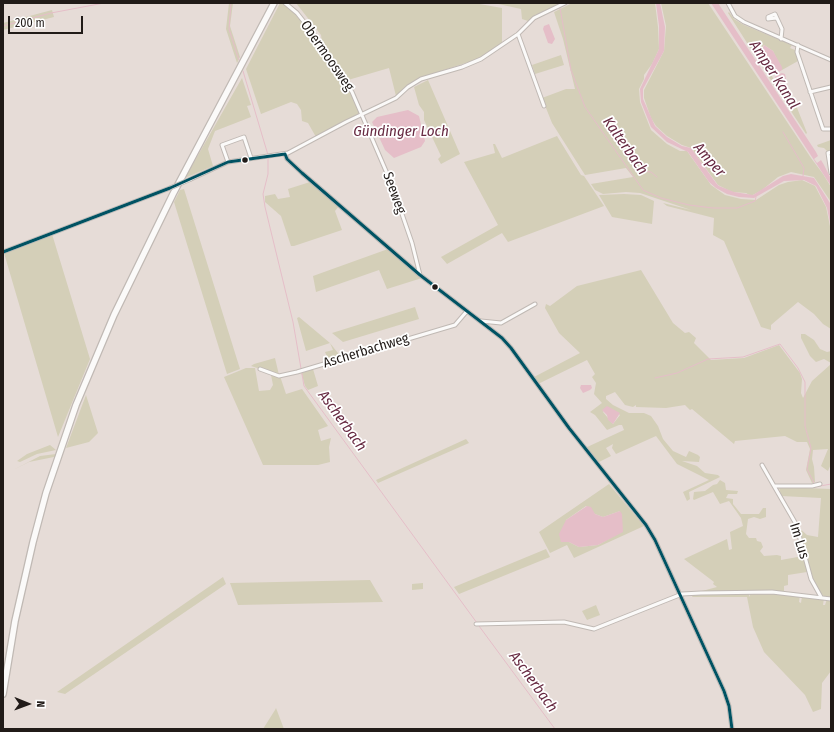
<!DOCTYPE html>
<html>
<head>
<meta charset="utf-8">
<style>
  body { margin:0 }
  #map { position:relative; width:834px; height:732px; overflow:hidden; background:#e6dcd7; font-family:"Fira Sans Condensed",sans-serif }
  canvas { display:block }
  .frame { position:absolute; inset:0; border:4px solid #211b18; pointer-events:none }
  .north { position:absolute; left:8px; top:684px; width:40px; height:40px; -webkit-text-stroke:3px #fff; paint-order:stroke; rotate:91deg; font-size:11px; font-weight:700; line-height:16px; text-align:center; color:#211b18 }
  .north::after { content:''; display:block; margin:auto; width:14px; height:18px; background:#211b18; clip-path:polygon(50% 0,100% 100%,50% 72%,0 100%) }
  .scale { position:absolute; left:8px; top:16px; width:75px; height:18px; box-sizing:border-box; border:2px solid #211b18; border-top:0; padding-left:5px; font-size:12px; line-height:14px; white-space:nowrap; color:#211b18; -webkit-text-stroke:3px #fff; paint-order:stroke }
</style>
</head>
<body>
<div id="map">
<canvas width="834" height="732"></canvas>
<div class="frame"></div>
<div class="north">N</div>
<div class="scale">200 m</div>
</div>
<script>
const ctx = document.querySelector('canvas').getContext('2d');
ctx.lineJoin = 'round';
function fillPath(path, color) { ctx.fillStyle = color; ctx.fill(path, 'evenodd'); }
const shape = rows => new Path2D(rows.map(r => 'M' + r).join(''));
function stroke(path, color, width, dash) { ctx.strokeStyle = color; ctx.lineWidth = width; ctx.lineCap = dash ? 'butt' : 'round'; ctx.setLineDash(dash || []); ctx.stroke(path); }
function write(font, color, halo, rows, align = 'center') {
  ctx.font = font + ' "Fira Sans Condensed",sans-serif'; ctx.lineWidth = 3.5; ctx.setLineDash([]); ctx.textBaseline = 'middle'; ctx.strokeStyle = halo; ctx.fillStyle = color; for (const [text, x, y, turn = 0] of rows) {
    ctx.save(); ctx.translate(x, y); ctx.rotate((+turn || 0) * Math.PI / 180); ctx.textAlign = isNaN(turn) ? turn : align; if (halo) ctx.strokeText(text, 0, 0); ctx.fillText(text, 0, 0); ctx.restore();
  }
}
const green = shape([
  [229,3,233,3,230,26,240,57,237,63,226,29],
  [280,3,283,3,295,14,319,44,351,93,360,113,316,137,308,123,302,121,301,110,297,104,291,102,261,114,246,69],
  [296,3,474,3,502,8,502,43,478,59,419,78,396,96,389,68,348,80,322,43,321,35],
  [494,3,563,3,535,15,528,21,522,19,521,9],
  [572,3,655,3,658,27,659,49,652,64,644,75,644,79,639,89,640,102,651,130,667,144,680,151,687,151,711,185,725,195,741,199,756,200,779,185,788,182,802,180,815,186,826,207,831,231,831,329,823,324,814,314,798,302,771,325,771,330,761,327,724,241,713,235,714,218,667,206,663,203,691,210,640,193,626,192,603,194,595,190,591,184,633,177,626,168,585,175,552,123,542,98,566,89,575,89,563,39,554,12],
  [661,3,708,3,811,158,823,174,831,187,831,202,814,177,791,172,778,177,762,190,751,196,746,193,732,192,718,185,691,148,682,145,667,136,656,126,651,118,644,98,644,90,664,51,666,26],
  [52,10,54,17,3,30,3,23],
  [729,12,734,19,744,25,792,45,790,48,795,50,798,61,782,70,773,51,764,45,760,50,761,56,781,93,790,90,807,133,806,134,779,93,728,13],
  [561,55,564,65,535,74,532,65],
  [242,78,251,105,247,106,251,117,215,131,208,149,213,166,185,178],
  [428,80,460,154,441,164,438,159,441,156,424,120,424,112,419,105,414,87],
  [557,136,581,175,584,176,604,206,508,242,502,233,447,264,441,257,498,225,464,162,495,153,493,144,495,144,502,158],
  [831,140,831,151,828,152,824,148,818,147,817,145],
  [310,182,339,206,335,211,342,230,294,246,291,246,281,216,265,202,265,196,275,194,278,199,290,197,288,189],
  [184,189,240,369,227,374,174,202,180,190],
  [624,194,641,195,654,201,652,224,612,217,599,195],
  [52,234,90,359,58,437,4,253],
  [388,249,422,278,387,289,379,270,316,292,313,276],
  [641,270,673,323,685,333,689,332,696,338,694,343,711,360,744,358,779,345,800,373,802,379,801,393,803,398,812,381,831,364,831,464,828,471,821,466,828,449,813,450,812,459,814,467,815,482,812,483,806,470,810,449,807,442,797,442,785,436,735,441,734,444,692,409,690,410,685,405,666,408,636,407,636,405,633,407,625,405,615,392,606,396,606,399,613,405,629,413,644,413,651,416,658,426,663,439,673,451,686,457,689,451,698,455,700,457,699,462,682,461,697,466,705,473,718,475,720,477,689,492,690,499,687,501,683,492,709,480,677,464,656,436,616,454,612,448,613,444,606,448,611,456,597,463,585,448,624,430,622,425,619,425,607,430,595,415,590,412,602,403,594,394,596,383,592,377,595,374,587,360,538,384,534,377,580,353,559,333,545,308,546,304,550,306,577,286],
  [607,407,620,415,613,424,603,412],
  [415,307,419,319,343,342,332,333],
  [299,317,330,343,341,357,329,361,325,352,333,350,330,343,306,351,297,318],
  [801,334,805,334,814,340,820,349,827,352,831,351,831,363,824,359,816,362,810,356,801,338],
  [275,358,279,375,251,366,254,364],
  [246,368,255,368,259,391,270,390,273,385,271,375,280,376,286,394,302,389,328,426,318,430,321,441,331,438,329,447,330,462,318,465,263,465,224,377],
  [313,369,318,386,308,390,305,386,301,372],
  [86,395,98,433,89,442,66,448],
  [466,439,469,443,378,483,376,480],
  [50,445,56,450,37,454,20,462,17,461,27,454],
  [56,454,55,459,54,457,29,462,13,470,40,456],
  [720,480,725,483,726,490,738,491,737,494,728,494,726,498,733,499,733,504,741,514,759,514,763,508,766,508,766,517,760,519,754,517,748,519,746,534,749,538,756,538,757,541,761,542,763,547,760,551,764,556,777,555,781,556,781,560,803,556,807,572,788,575,788,585,784,586,784,592,702,591,717,587,713,584,714,582,684,559,727,539,729,550,732,549,730,532,743,526,741,518,729,501,720,504,713,492,694,500,693,499,694,492,705,491,713,485,717,484],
  [609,484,644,526,574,558,567,545,550,553,539,532],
  [586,506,595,514,603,517,620,511,610,538,598,545,579,547,569,542,566,520],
  [779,487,831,489,831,598,824,597,811,579,798,527,807,535,818,537,821,498,781,496],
  [546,549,550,557,459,594,454,587],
  [223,577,226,584,65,694,57,692],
  [370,580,383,602,238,605,230,583],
  [423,583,423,589,412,590,412,584],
  [748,593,750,597,750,593,800,595,799,602,801,603,802,596,824,598,823,605,825,605,827,599,831,600,831,671,822,683,821,709,813,712,805,695,764,652,753,627,747,597,692,597,693,595],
  [596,605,600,615,587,620,582,611],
  [276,708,284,729,263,729,275,710]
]);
const water = shape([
  [656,3,660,3,665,27,664,51,643,89,643,99,655,126,667,137,682,146,691,148,716,183,719,186,734,192,753,195,783,176,791,174,814,178,830,203,831,228,827,208,816,186,804,180,784,181,754,198,739,197,727,194,716,188,709,182,688,152,667,142,651,127,641,102,640,89,659,49,659,26],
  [711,3,718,3,816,152,818,156,814,159,817,163,821,160,824,165,831,179,831,186],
  [549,24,555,39,552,44,548,43,543,29,544,26],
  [764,45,773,51,782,67,782,70,776,74,772,75,764,55,761,53],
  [782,73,785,74,788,89,782,92,775,78,776,75],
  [408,110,419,116,425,141,421,147,394,158,385,150,372,122,377,117],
  [581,385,591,385,592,388,590,390,583,393,580,388],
  [607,406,620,413,613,424,608,420,607,415,602,410],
  [587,506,591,507,595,514,603,517,620,511,622,514,623,532,598,545,579,547,569,542,561,542,559,534,566,520]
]);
const stream = shape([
  [231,3,229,29,239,60],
  [560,8,571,70,585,107,643,190,661,198,689,205,713,208,737,208,755,201,756,197],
  [3,26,51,13,104,3],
  [243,71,268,155],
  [783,132,804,168,803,176],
  [268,158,268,174,263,194,265,207,293,322,304,386,477,623],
  [639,171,651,172,657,177],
  [655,378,677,373,708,359,743,357,780,344,798,368,805,382,805,426,811,448,807,469,814,483],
  [815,487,831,484],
  [479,626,555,729]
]);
const street = shape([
  [285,3,297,13,320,42,352,92,392,185,412,243,420,275],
  [728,3,735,16,744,22,831,60],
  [776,18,768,19,768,17,775,14,782,29,781,39],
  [518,34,544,106],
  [798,45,797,52,823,129,831,129],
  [810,92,831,87],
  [831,152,828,153,831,173],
  [285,154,287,159,302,173,420,275,502,338,511,348,569,428,646,525,655,540,724,691,729,706,732,729],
  [228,162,222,145,244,137,251,158],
  [191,179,228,162,288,153,346,122,396,98,408,87,421,79,462,67,481,59,518,34,534,18,565,3],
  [3,252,170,188],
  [481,321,501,323,535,304],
  [260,369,279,376,297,372,455,325,467,311],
  [762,465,774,486],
  [820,484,812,486,774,486,796,524,811,579,821,597],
  [476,624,564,622,594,629,682,594,701,593,772,592,831,599]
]);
const highway = shape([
  [3,694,15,621,33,542,46,493,76,405,114,315,173,194,274,3]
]);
const streetBridge = shape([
  [170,188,191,179]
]);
const bus1 = shape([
  [285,154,287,159,302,173,420,275,502,338,511,348,569,428,646,525,655,540,724,691,729,706,732,729],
  [3,252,170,188,228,162,285,154]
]);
const markers = [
  [245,160,3.5,"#211b18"],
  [435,287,3.5,"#211b18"]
];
const streetNames = [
  ["Obermoosweg",327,56,55],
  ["Seeweg",394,193,70],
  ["Ascherbachweg",366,351,-17],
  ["Im Lus",799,541,73]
];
const waterNames = [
  ["Amper Kanal",774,75,57],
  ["Gündinger Loch",401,132],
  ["Kalterbach",625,146,55],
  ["Amper",709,160,49],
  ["Ascherbach",342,421,54],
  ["Ascherbach",533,682,54]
];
fillPath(green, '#d4cfb8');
fillPath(water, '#e5bec8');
stroke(stream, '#e5bec8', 1);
stroke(street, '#c0b9b4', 5);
stroke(highway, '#c0b9b4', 8);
stroke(street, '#fbfaf9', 3);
stroke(highway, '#fbfaf9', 5.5);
stroke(streetBridge, '#c0b9b4', 5, []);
stroke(streetBridge, '#fbfaf9', 3);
stroke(bus1, '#005262', 3);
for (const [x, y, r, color] of markers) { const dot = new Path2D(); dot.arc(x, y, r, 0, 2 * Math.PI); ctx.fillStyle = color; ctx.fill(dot); stroke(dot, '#fff', 1.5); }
write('14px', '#211b18', '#fff', streetNames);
write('italic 15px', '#672a42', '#fff', waterNames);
</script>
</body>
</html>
